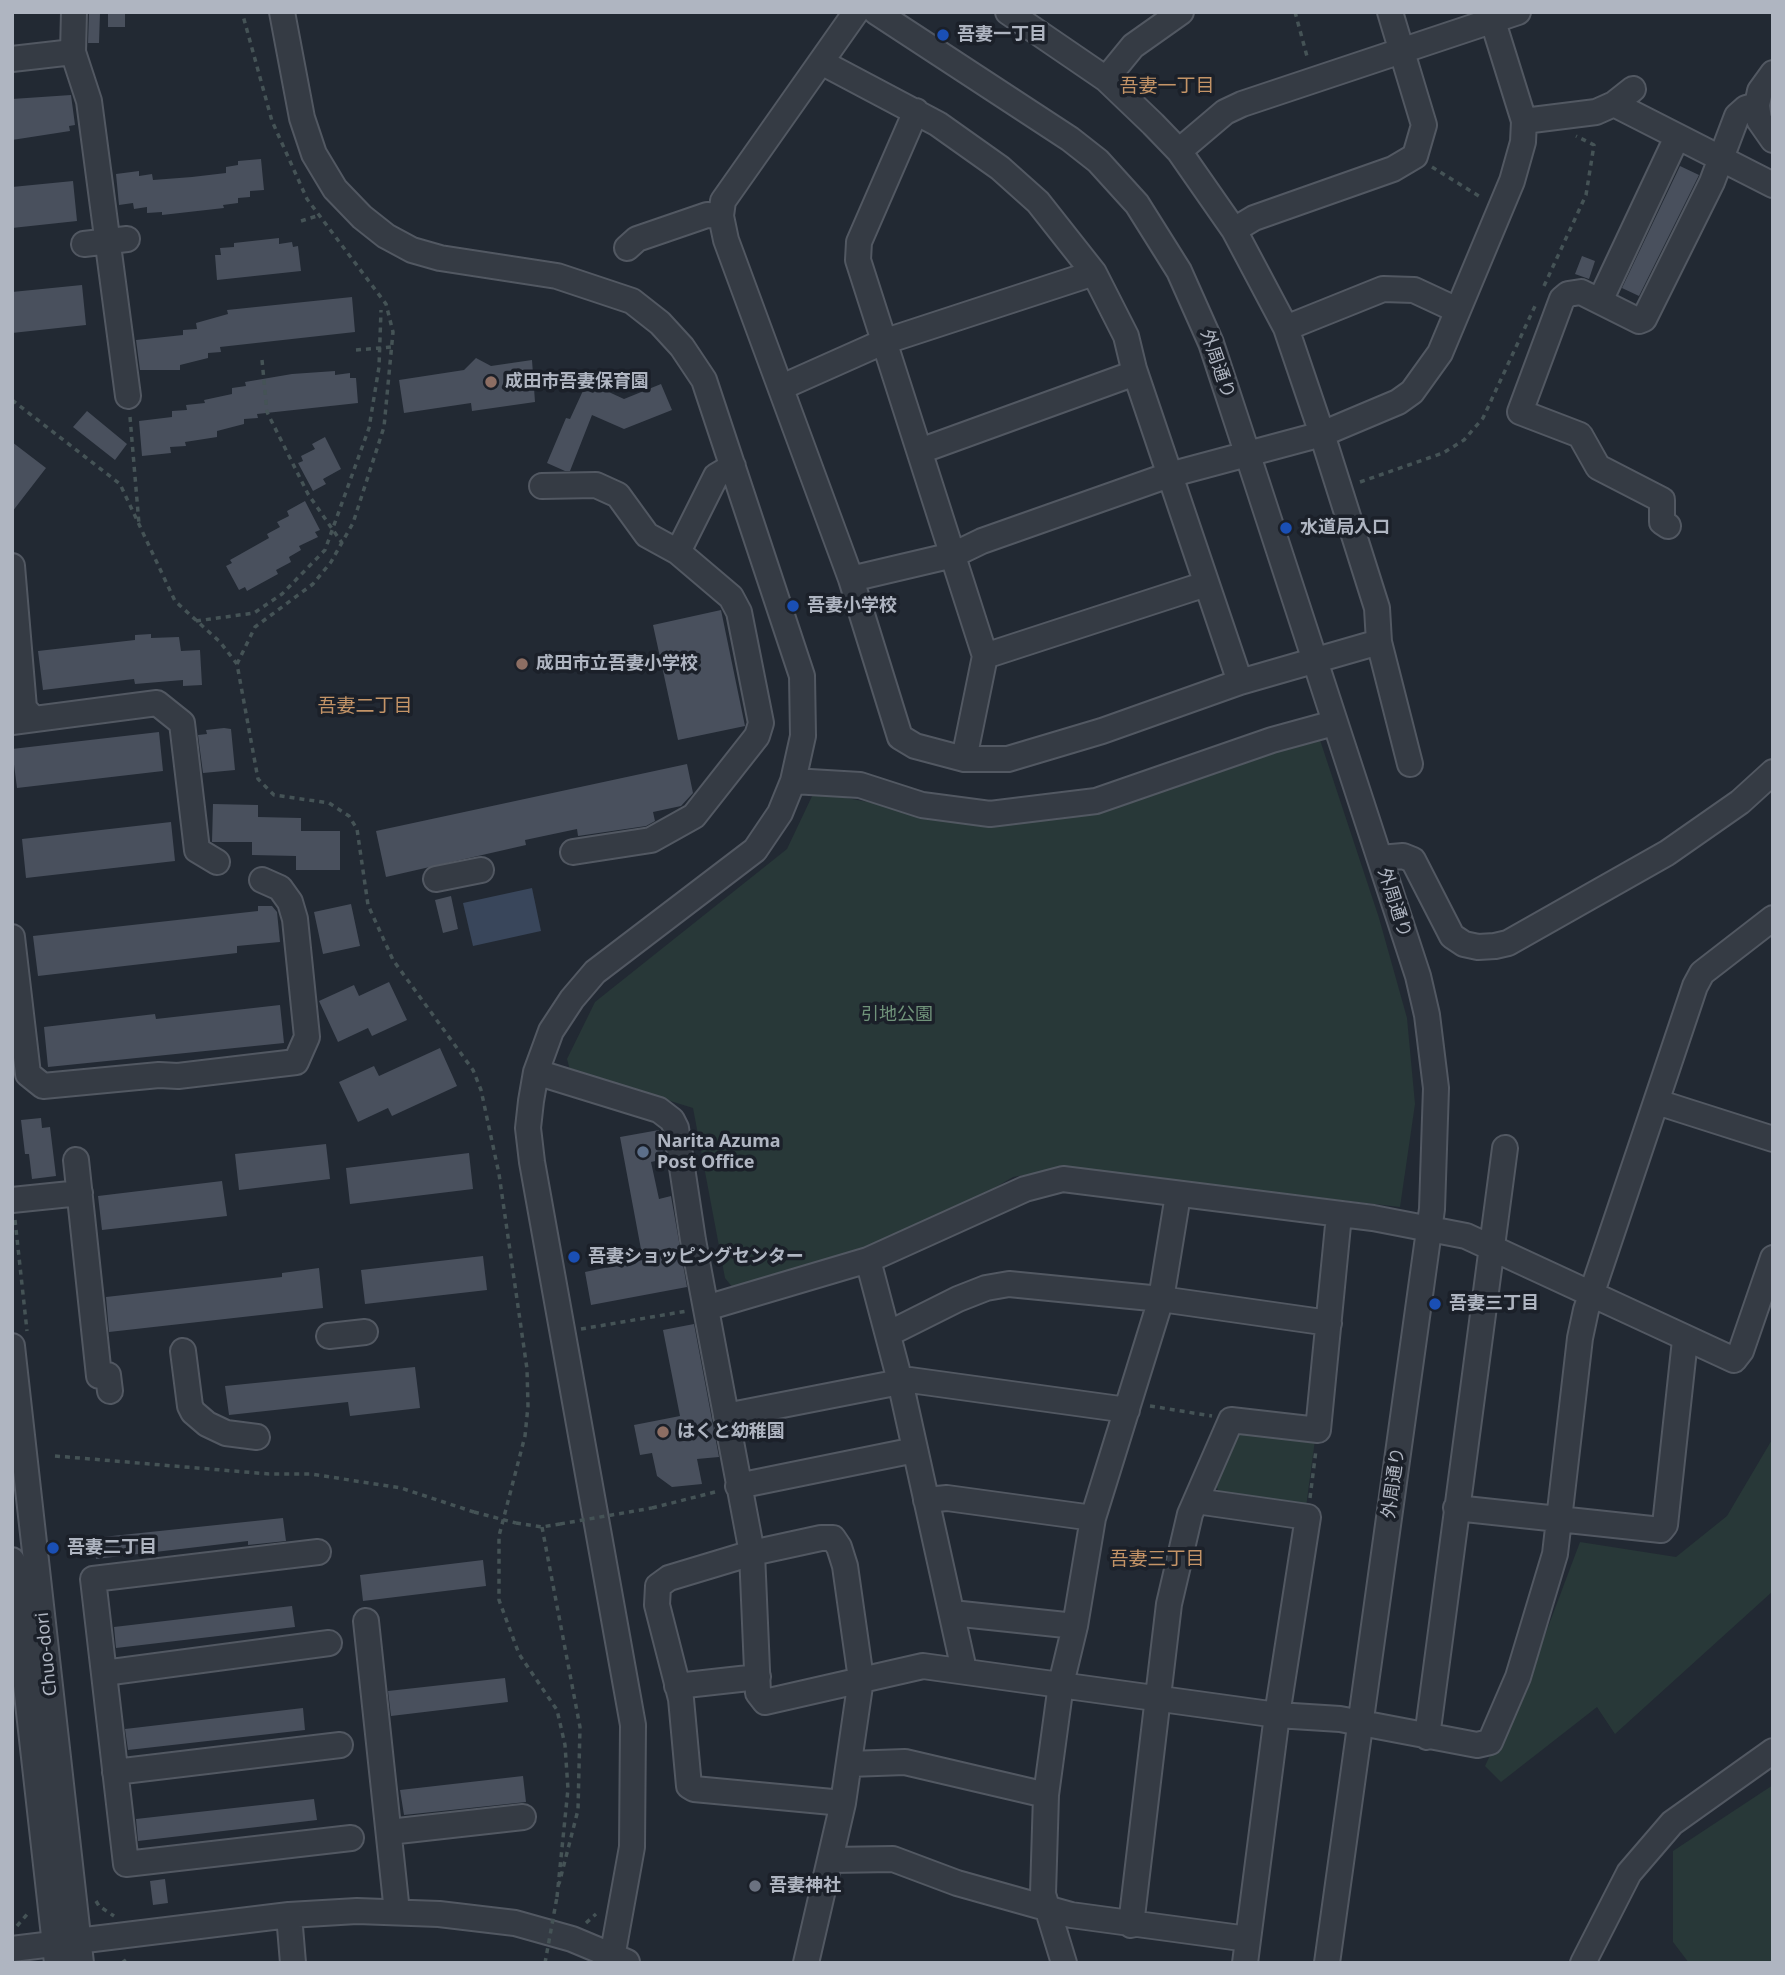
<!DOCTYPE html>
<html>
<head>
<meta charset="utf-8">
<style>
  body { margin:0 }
  #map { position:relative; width:1785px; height:1975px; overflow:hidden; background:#222933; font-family:"Noto Sans",sans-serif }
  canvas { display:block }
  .frame { position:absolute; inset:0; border:14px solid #afb5c1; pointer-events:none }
</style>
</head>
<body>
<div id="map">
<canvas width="1785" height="1975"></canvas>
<div class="frame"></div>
</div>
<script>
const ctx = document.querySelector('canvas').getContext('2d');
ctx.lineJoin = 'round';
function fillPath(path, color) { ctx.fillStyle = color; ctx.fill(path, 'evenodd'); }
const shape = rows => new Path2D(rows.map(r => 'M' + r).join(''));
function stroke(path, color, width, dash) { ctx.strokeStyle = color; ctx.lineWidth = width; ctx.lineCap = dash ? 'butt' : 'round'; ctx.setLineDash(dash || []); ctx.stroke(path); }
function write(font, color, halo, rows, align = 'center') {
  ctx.font = font + ' "Noto Sans","Noto Sans JP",sans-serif'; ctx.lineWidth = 7; ctx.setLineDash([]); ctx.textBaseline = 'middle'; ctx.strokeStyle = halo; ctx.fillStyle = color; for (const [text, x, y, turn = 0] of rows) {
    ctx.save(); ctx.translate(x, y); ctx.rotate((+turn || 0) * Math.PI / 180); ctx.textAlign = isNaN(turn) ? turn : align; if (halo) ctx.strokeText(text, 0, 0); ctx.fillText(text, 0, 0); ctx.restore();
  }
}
const green = shape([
  [1318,734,1379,918,1407,1018,1415,1104,1400,1207,1065,1168,1013,1177,907,1240,733,1288,725,1278,693,1108,570,1070,567,1059,595,1002,787,849,814,792,987,824],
  [1237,1432,1315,1440,1306,1507,1222,1494,1218,1490,1215,1482],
  [1773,1438,1773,1591,1615,1734,1597,1707,1501,1782,1485,1766,1536,1659,1580,1542,1676,1557,1727,1516],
  [1773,1785,1773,1963,1689,1963,1673,1942,1673,1851]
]);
const water = shape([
  [532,888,541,931,473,946,463,903]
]);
const building = shape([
  [108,12,125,12,125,27,108,27],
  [89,13,100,13,99,43,88,43],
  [71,95,75,125,69,126,70,131,12,140,12,99],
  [261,159,264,190,250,191,250,197,238,198,238,203,223,205,224,208,162,215,162,212,147,213,147,207,134,209,133,203,119,205,116,174,139,171,139,176,152,174,153,180,192,177,226,173,226,167,238,165,238,161],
  [1680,166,1699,175,1639,296,1622,288],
  [73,181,77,221,12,228,12,187],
  [279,238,279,244,292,242,293,247,298,246,301,271,217,280,215,255,221,255,220,248,234,247,234,243],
  [1582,256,1595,261,1589,279,1575,274],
  [82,285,86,325,12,333,12,292],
  [352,297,355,332,220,347,221,352,208,353,208,358,180,365,180,370,140,370,136,340,183,335,183,330,197,329,196,323,228,314,227,310],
  [476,358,491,366,532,360,535,402,472,411,471,403,404,413,399,380,464,370],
  [335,371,335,375,350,373,350,378,356,378,358,403,257,414,258,418,244,419,244,424,217,431,217,437,185,442,186,446,170,447,171,453,142,456,139,421,172,417,172,411,187,410,186,405,205,403,204,400,232,394,232,388,246,386,245,382,292,374],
  [587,382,624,399,661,384,672,410,624,429,592,415,570,471,565,471,547,463,566,418,570,419],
  [87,411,127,444,115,460,73,427],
  [325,437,341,469,323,479,326,484,313,491,298,463,303,461,301,456,315,449,312,444],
  [12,442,46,468,12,512],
  [305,501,320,530,315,532,318,537,299,546,301,550,289,557,291,562,276,570,278,574,247,591,245,587,239,590,226,566,232,563,230,560,269,538,267,534,280,527,277,522,289,516,287,511],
  [721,610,745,726,678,740,653,625],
  [151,634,151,638,179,637,181,651,200,650,202,685,183,686,183,680,135,684,134,679,43,690,38,651,135,640,135,635],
  [224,728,231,729,235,770,203,773,198,735,207,734,206,730],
  [159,732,163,771,17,788,12,749],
  [687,764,693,793,681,806,653,812,655,821,646,826,578,836,577,829,525,840,526,845,386,877,376,831],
  [213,804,258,805,258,817,301,818,301,831,340,831,340,870,296,870,296,856,252,855,252,842,212,842],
  [171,822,175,861,26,878,22,839],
  [451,896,458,929,443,933,435,900],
  [351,904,360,946,323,954,314,912],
  [258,906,272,906,277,912,280,942,237,946,237,953,38,976,33,936,258,911],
  [389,982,407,1020,372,1036,368,1028,338,1042,319,1001,354,985,359,996],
  [280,1005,284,1043,48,1067,44,1027,155,1014,156,1019],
  [440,1048,457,1086,392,1116,388,1108,358,1122,339,1082,374,1066,379,1076],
  [41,1118,42,1128,50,1127,56,1176,32,1179,29,1154,25,1154,21,1120],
  [659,1130,664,1159,651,1162,659,1199,671,1196,687,1287,591,1305,585,1272,643,1260,620,1137],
  [326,1144,330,1179,239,1190,235,1154],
  [469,1153,473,1189,350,1204,346,1168],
  [222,1181,227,1216,102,1230,98,1196],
  [483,1256,487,1290,365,1304,361,1270],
  [319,1268,323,1308,109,1332,106,1297,282,1277,282,1273],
  [694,1324,719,1457,697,1459,702,1484,672,1487,657,1476,652,1453,640,1455,634,1425,680,1416,663,1330],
  [415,1367,420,1408,350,1416,348,1402,229,1415,225,1386],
  [283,1518,286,1541,248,1545,248,1541,96,1559,93,1538],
  [483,1560,486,1586,363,1601,360,1575],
  [292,1606,295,1627,116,1648,114,1627],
  [505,1678,508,1702,391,1716,388,1691],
  [303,1708,305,1730,128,1750,125,1729],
  [523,1776,526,1802,404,1815,400,1790],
  [314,1799,317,1820,138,1841,136,1819],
  [165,1879,168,1903,153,1905,150,1881]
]);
const path = shape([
  [1295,12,1308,60],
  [1432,167,1482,198],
  [301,221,320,215],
  [1544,286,1586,195,1594,145,1576,136],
  [356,350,392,347],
  [262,360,267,412,308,494,342,543],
  [12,400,120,484,175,601,220,642,237,664,258,779,274,795,329,803,349,816,357,829,368,905,393,960,473,1070,481,1090,499,1174,527,1369,528,1406,525,1436,499,1536,499,1600,519,1654,557,1710,565,1745,568,1789,557,1897],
  [130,417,139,524],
  [1360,482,1443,453,1464,440,1483,418,1535,306],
  [196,621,254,613,282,594,325,550,369,428,379,367,381,310],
  [237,664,255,627,313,584,331,562,353,523,384,427,393,332,386,304,307,199,272,121,242,12],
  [15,1220,27,1331],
  [581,1329,687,1311],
  [1150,1406,1212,1416],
  [55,1456,269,1474,311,1474,401,1488,474,1512],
  [1310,1498,1316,1450],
  [652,1508,719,1491],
  [516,1523,542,1527,560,1524],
  [542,1527,580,1727,578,1810,559,1884],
  [96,1901,99,1906,114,1916],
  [586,1923,596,1914],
  [17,1926,30,1911],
  [122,1963,130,1957]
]);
const minor = shape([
  [74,12,73,52,89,101,128,396],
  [282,12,302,118,314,154,335,189,362,217,386,236,412,250,440,258,557,276,632,301,660,323,682,347,704,380,802,676,803,736,793,781,780,813,755,850,595,972,572,999,551,1031,536,1072,531,1101,528,1128,532,1162,633,1725,632,1847,611,1963],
  [856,12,723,201,721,216,726,240,851,579,900,737,915,746,964,759,1008,759,1102,731,1240,682,1379,642],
  [876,12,1070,139,1098,161,1137,204,1179,271,1211,343,1256,480,1418,976,1427,1015,1436,1088,1432,1209,1327,1963],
  [1008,12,1106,79,1153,124,1179,151,1234,230,1286,328,1322,434,1377,608,1379,642,1410,764],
  [12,59,73,52],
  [821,62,938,124,1000,168,1038,202,1094,273,1126,336,1134,369,1240,682],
  [1773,73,1760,91,1757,105,1759,120,1773,140],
  [1106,79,1133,46,1181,12],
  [1614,104,1773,185],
  [916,111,859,242,858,260,985,656,964,759],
  [1524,121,1596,112,1614,104,1633,89],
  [1179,151,1225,112,1242,104,1518,12],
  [1234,230,1254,218,1393,169,1415,156,1424,125,1390,12],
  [84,244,127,239],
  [627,248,637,239,707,215,721,216],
  [1600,301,1677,137],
  [1286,328,1383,289,1414,290,1457,310],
  [782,387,883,342,1094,273],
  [920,451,1135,373],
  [542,486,596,485,618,495,647,535,678,552,731,597,739,612,761,723,757,736,694,816,651,840,573,852],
  [1668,526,1662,522,1662,500,1598,467,1580,435,1520,412,1562,299,1568,294,1581,292,1639,321,1644,319,1712,182,1737,116,1746,108,1757,105],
  [678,552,716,476,733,466],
  [12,566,24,708,33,718],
  [851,579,953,555,982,541,1169,475,1322,434,1398,402,1412,392,1440,353,1512,181,1523,142,1524,121,1490,12],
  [985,656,1206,584],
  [12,722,157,703,182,723,197,850,217,862],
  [793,781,860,785,922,805,990,814,1096,801,1272,740,1334,723],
  [1380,858,1403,856,1413,860,1452,936,1464,944,1478,947,1495,946,1508,943,1667,853,1740,802,1773,772],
  [436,879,481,870],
  [12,937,28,1074,43,1086,159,1075,178,1076,296,1062,307,1037,295,919,290,902,280,888,262,880],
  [536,1072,659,1110,672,1120,676,1128,693,1240,752,1553,758,1693,765,1702,923,1666,1277,1715,1340,1719,1477,1745,1490,1742,1518,1677,1555,1554,1580,1338,1586,1310,1695,986,1702,973,1773,918],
  [1657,1102,1773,1139],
  [76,1160,99,1376,108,1375,110,1391],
  [12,1200,80,1193],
  [868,1260,900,1381,964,1670],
  [706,1308,868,1260,1025,1189,1063,1179,1373,1218,1466,1236,1734,1360,1741,1351,1773,1258],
  [888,1334,958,1299,986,1288,1009,1284,1161,1299,1329,1323],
  [329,1336,365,1332],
  [12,1346,81,1963],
  [183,1351,190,1406,193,1412,207,1424,226,1433,257,1437],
  [726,1416,910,1380,1127,1410],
  [738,1486,915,1450],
  [926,1500,947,1498,1093,1518],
  [1196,1501,1308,1517,1277,1715,1245,1963],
  [1456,1508,1661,1530,1665,1525,1685,1340],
  [318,1552,93,1579,126,1864,351,1838],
  [12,1560,57,1963],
  [952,1613,1075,1626],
  [366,1621,397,1912],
  [104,1673,329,1643],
  [677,1686,758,1677],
  [1427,1737,1505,1148],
  [849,1764,905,1762,1046,1795],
  [115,1772,340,1745],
  [389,1832,523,1817],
  [831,1860,893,1859,957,1883,1071,1915,1248,1939],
  [289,1915,293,1963],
  [1131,1925,1169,1604,1190,1514,1231,1420,1318,1430,1339,1215],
  [12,1949,289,1915,357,1911,439,1914,515,1923,572,1939,627,1962],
  [806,1963,843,1803,861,1679,845,1566,839,1547,833,1538,821,1538,752,1553,669,1578,658,1586,657,1605,681,1699,689,1786,694,1789,843,1803],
  [1064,1963,1043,1894,1046,1795,1061,1684,1075,1626,1093,1518,1161,1299,1178,1195],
  [1583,1963,1629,1873,1672,1823,1773,1751]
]);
const pathBridge = shape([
  [474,1512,516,1523],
  [560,1524,652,1508],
  [545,1963,557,1897]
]);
const markers = [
  [943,35,7,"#1a4fb4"],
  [491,382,7,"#8d6e63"],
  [1286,528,7,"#1a4fb4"],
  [793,606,7,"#1a4fb4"],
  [522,664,7,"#8d6e63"],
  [643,1152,7,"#5c6f8a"],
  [574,1257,7,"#1a4fb4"],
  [1435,1304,7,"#1a4fb4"],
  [663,1432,7,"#8d6e63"],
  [53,1548,7,"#1a4fb4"],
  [755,1886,7,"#6b7280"]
];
const poiNames = [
  ["吾妻一丁目",957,35],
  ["成田市吾妻保育園",505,382],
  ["水道局入口",1300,528],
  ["吾妻小学校",807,606],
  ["成田市立吾妻小学校",536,664],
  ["Narita Azuma",657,1142],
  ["Post Office",657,1163],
  ["吾妻ショッピングセンター",588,1257],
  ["吾妻三丁目",1449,1304],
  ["はくと幼稚園",677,1432],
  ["吾妻二丁目",67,1548],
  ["吾妻神社",769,1886]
];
const streetNames = [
  ["外周通り",1217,364,71],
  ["外周通り",1394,903,72],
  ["外周通り",1394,1483,-82],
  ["Chuo-dori",47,1654,-96]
];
const parkNames = [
  ["引地公園",897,1015]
];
const neighbourhoodNames = [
  ["吾妻一丁目",1167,87],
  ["吾妻二丁目",365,707],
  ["吾妻三丁目",1157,1560]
];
fillPath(green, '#283838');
fillPath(water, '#39465b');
fillPath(building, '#49505d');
stroke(minor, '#525862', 28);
stroke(path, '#455356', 3.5, [5, 5]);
stroke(minor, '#353b44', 24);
stroke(pathBridge, '#455356', 3.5, [5, 5]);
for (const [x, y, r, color] of markers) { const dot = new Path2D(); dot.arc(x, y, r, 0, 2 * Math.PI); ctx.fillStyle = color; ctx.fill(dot); stroke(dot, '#1b2029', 2.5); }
write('bold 18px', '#afb5c1', '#1b2029', poiNames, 'left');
write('18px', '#afb5c1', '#1b2029', streetNames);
write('18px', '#71947b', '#1b2029', parkNames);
write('19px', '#c49467', '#1b2029', neighbourhoodNames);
</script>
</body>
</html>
